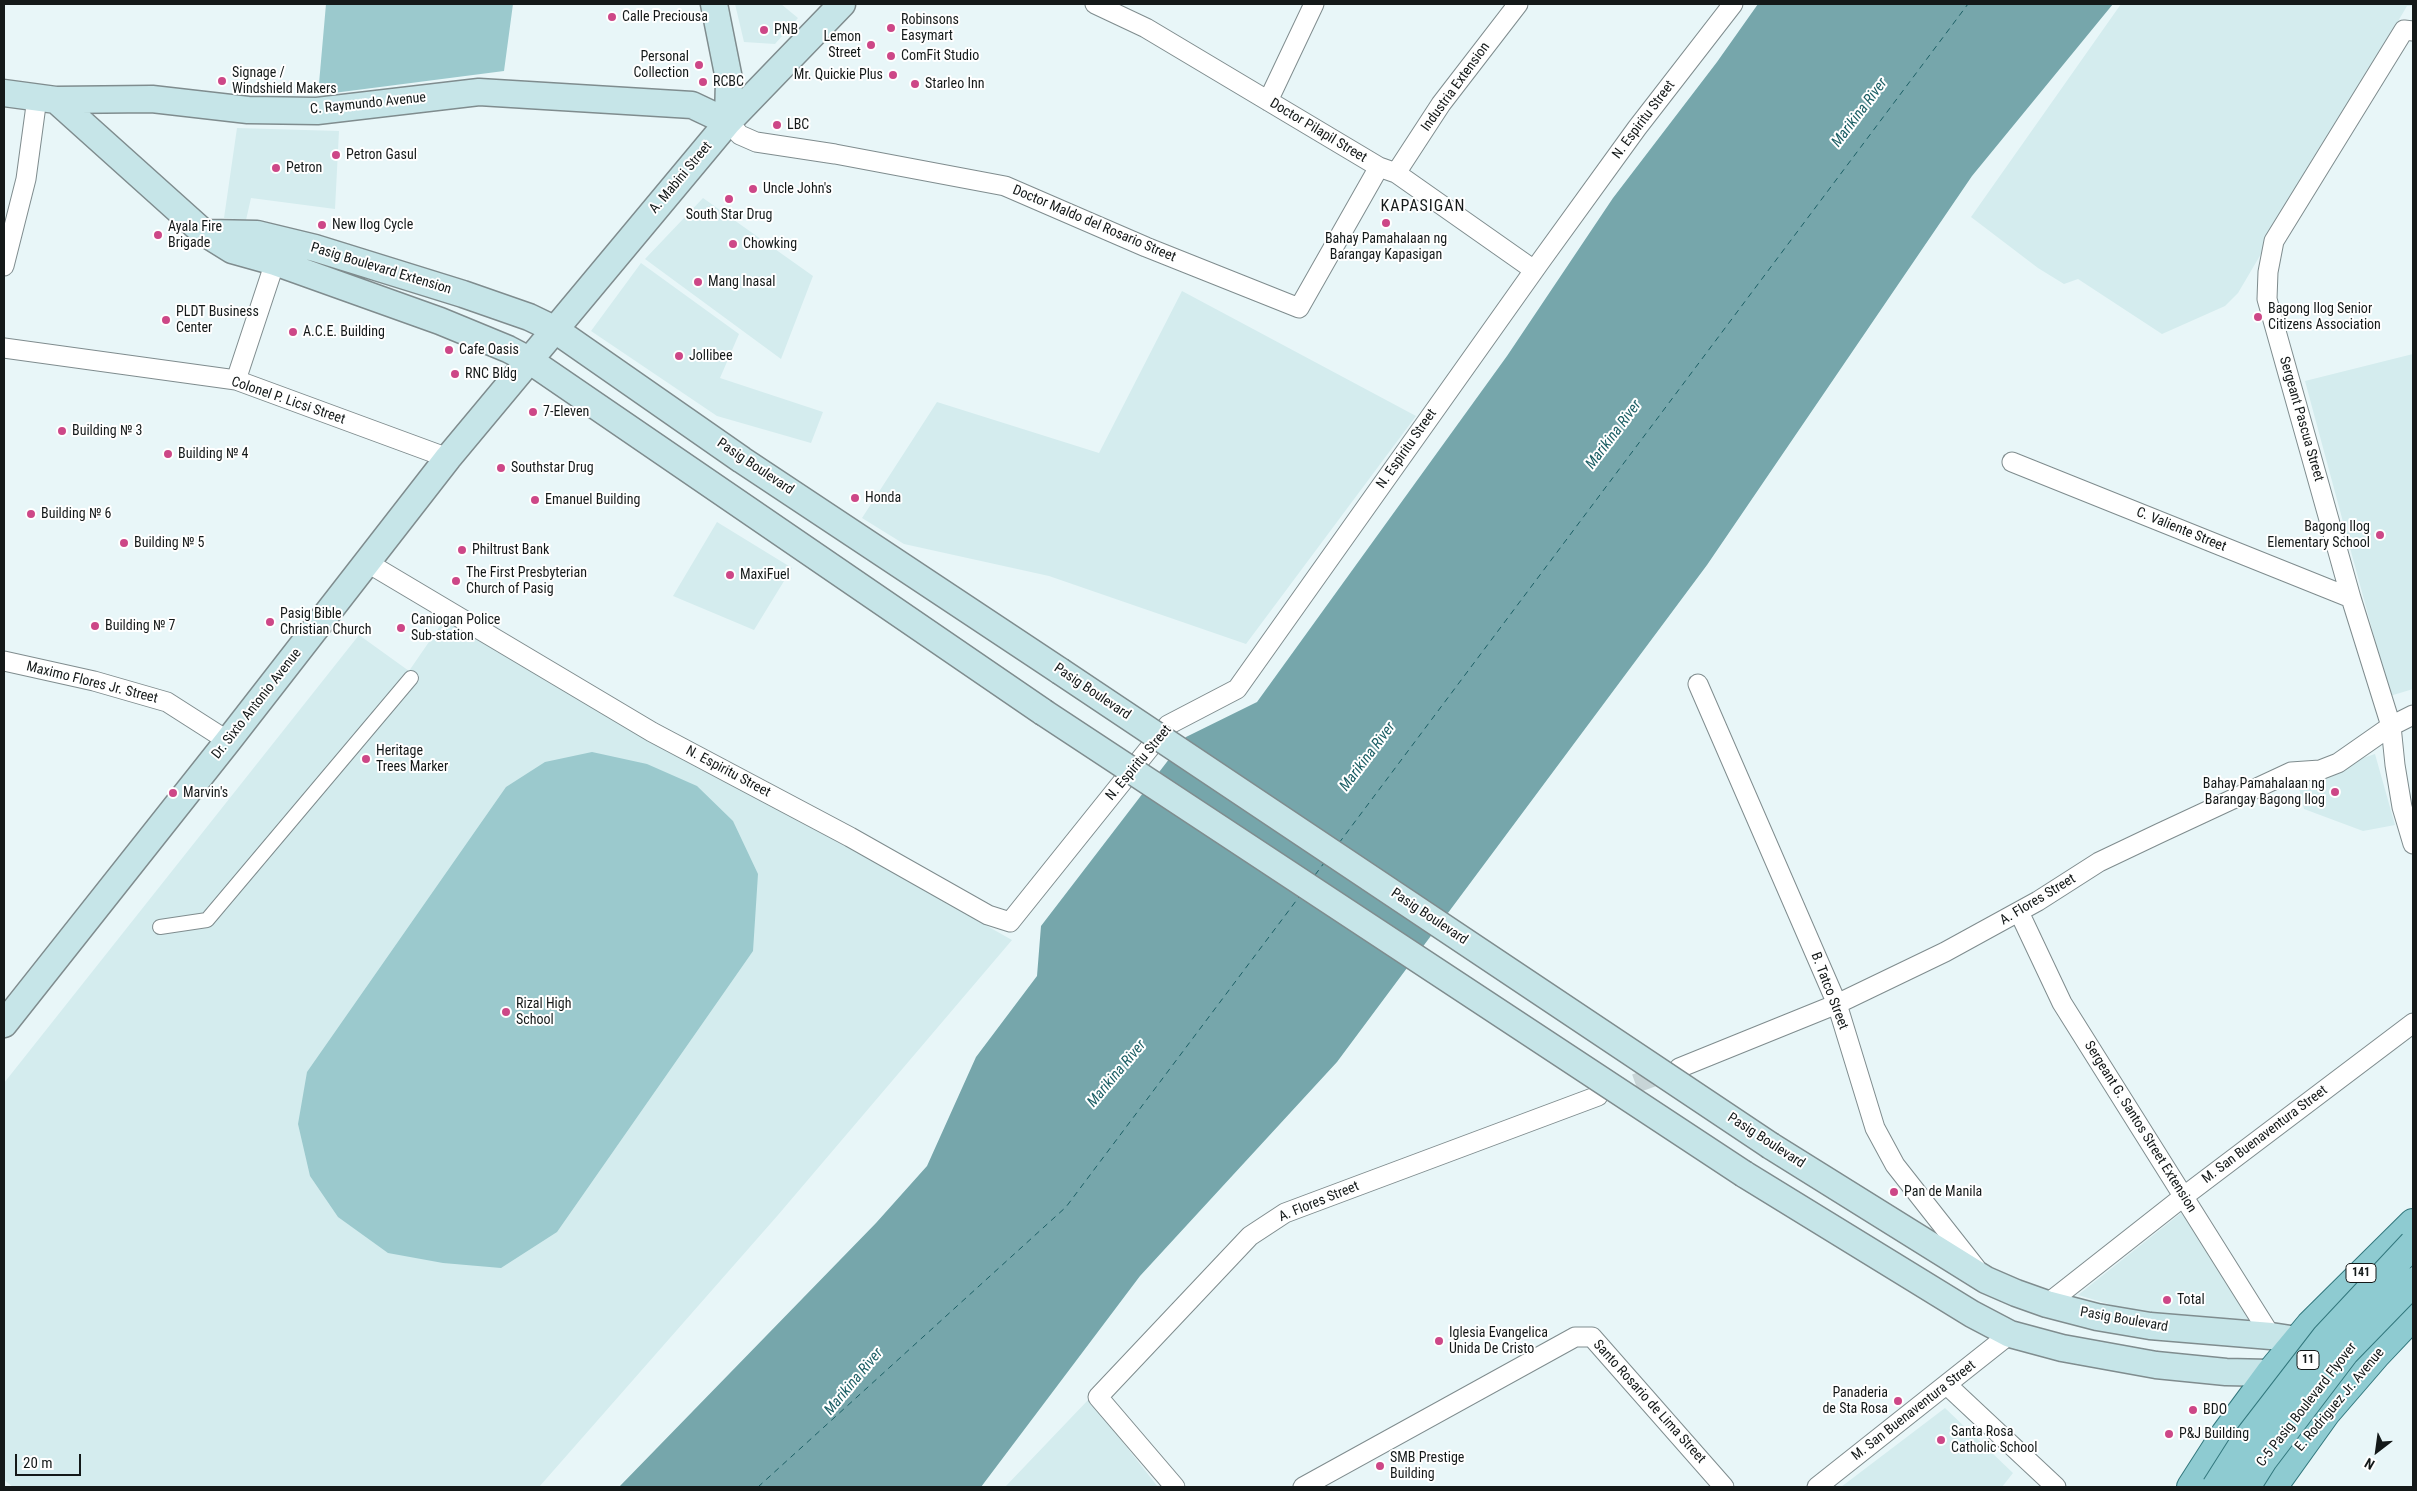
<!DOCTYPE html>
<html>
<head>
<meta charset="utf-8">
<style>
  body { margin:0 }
  #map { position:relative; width:2417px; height:1491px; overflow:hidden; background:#e8f6f8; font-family:"Roboto Condensed",sans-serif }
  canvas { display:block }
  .frame { position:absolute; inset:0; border:5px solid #141919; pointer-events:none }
  .north { position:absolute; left:2352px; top:1426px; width:50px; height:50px; -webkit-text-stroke:4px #fff; paint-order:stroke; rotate:210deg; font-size:14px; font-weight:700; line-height:20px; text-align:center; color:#141919 }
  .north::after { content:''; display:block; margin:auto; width:18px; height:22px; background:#141919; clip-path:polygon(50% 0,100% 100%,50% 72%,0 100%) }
  .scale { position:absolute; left:15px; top:1454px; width:66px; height:22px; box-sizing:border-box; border:2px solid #141919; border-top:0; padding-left:6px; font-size:15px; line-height:18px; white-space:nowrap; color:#141919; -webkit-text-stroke:4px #fff; paint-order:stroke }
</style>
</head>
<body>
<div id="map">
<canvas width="2417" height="1491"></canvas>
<div class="frame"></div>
<div class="north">N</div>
<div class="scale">20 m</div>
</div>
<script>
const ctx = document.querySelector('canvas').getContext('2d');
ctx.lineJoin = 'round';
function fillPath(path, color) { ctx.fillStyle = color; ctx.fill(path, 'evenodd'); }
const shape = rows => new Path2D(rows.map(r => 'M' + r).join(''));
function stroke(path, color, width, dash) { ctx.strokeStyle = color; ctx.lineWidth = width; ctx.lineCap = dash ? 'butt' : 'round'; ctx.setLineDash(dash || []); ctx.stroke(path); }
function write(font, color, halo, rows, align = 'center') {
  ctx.font = font + ' "Roboto Condensed",sans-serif'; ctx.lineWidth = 4; ctx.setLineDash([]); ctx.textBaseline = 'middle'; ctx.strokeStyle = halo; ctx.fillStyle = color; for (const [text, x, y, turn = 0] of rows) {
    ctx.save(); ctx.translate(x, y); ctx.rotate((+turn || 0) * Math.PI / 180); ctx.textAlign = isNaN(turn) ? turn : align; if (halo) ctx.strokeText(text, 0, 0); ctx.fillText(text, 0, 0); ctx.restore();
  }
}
const built = shape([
  [735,4,781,4,798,18,775,44,744,42],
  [2121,4,2413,4,2413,6,2407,6,2238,293,2225,306,2162,334,2078,279,2064,284,2038,268,1971,217],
  [237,128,339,131,335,209,251,198,246,220,224,218],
  [703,198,813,276,781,359,645,259],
  [641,263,739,334,720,378,823,412,811,443,717,416,591,331],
  [1182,291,1416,416,1246,644,1049,576,904,544,862,518,937,402,1099,453],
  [2413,354,2413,689,2390,696,2305,381],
  [717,522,792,568,754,630,673,596],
  [444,620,1012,940,778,1215,539,1487,13,1487,4,1480,4,1083,359,635,409,671],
  [2375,754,2395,825,2363,831,2304,809,2297,780],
  [2181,1213,2254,1317,2245,1327,2152,1317,2078,1295],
  [1089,1399,1158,1487,1005,1487],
  [1945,1408,2013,1473,2002,1487,1841,1487]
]);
const green = shape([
  [326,4,513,4,504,71,318,95],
  [592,752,647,764,697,786,733,821,758,874,753,951,557,1232,501,1268,443,1263,388,1253,338,1217,310,1176,298,1124,307,1072,506,787,545,762]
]);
const water = shape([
  [1758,4,2113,4,1972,176,1707,565,1337,1062,1140,1276,981,1487,619,1487,876,1223,927,1166,976,1057,1037,976,1041,926,1186,737,1257,702,1507,356,1613,198,1717,62]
]);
const ferry = shape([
  [1339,843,1968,4],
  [1315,875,1324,863],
  [758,1487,1066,1207,1299,897]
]);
const minorTunnel = shape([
  [1609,1093,1670,1071]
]);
const pedestrian = shape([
  [160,927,207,920,411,678]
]);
const minor = shape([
  [1095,4,1146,28,1379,167,1396,173,1534,270],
  [2413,31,2404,30,2274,241,2268,272,2267,299,2351,598,2391,726,2395,765,2402,807,2413,844],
  [1268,101,1314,4],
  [728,122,740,135,756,142,835,154,1005,186,1146,247,1299,308,1379,167],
  [1396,173,1441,104,1518,4],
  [4,266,26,179,37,98],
  [4,348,236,380,448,458],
  [236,380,275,262],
  [2012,462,2351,598],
  [368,563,652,732,850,837,988,915,1010,922,1168,725,1237,689,1540,262,1637,128,1733,4],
  [4,661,94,681,167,702,228,741],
  [1698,684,1837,1004,1875,1128,1895,1165,1976,1268],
  [2019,912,2062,1003,2271,1336],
  [1679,1068,1837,1004,1945,952,2038,901,2099,862,2160,833,2291,772,2320,770,2338,763,2391,726,2413,715],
  [2047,1304,2183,1197,2413,1023],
  [1947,1385,2056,1487],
  [1175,1487,1098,1397,1250,1236,1285,1213,1598,1096],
  [1303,1487,1575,1337,1592,1337,1724,1487],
  [1817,1487,2010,1334]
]);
const secondary = shape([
  [714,4,729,79,728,122],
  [4,93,56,100,152,99,248,110,317,111,479,92,692,105,728,122],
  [56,100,203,232,232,250,275,262,440,321,508,349,529,360,1043,712],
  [209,233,257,234,315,248,463,294,529,317,554,329,742,460,1060,671],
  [4,1024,228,741,448,458,728,122,842,4],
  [1771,1146,1986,1280,2016,1293,2047,1304,2097,1317,2150,1326,2271,1336,2297,1340,2313,1351],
  [1744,1174,1972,1314,2010,1334,2062,1348,2156,1365,2226,1372,2270,1373,2286,1382]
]);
const primary = shape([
  [2191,1487,2225,1434,2270,1373,2310,1325,2413,1223],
  [2273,1487,2326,1413,2376,1355,2413,1316]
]);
const secondaryBridge = shape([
  [1060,671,1771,1146],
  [1043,712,1744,1174]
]);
const primaryBridge = shape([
  [2216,1487,2242,1446,2326,1337,2413,1244],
  [2246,1487,2263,1460,2345,1352,2413,1282]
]);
const markers = [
  [612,17,5,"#cd4787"],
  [891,28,5,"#cd4787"],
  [764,30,5,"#cd4787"],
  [871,45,5,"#cd4787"],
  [891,56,5,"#cd4787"],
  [699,65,5,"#cd4787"],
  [893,75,5,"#cd4787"],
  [222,81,5,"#cd4787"],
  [703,82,5,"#cd4787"],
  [915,84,5,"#cd4787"],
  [777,125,5,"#cd4787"],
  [336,155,5,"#cd4787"],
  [276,168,5,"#cd4787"],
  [753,189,5,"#cd4787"],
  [729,199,5,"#cd4787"],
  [1386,223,5,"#cd4787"],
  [322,225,5,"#cd4787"],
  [158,235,5,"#cd4787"],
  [733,244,5,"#cd4787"],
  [698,282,5,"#cd4787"],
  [2258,317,5,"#cd4787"],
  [166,320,5,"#cd4787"],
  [293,332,5,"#cd4787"],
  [449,350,5,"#cd4787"],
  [679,356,5,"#cd4787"],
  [455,374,5,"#cd4787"],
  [533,412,5,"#cd4787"],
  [62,431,5,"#cd4787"],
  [168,454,5,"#cd4787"],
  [501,468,5,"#cd4787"],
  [855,498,5,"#cd4787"],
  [535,500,5,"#cd4787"],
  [31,514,5,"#cd4787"],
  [2380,535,5,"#cd4787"],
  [124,543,5,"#cd4787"],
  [462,550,5,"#cd4787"],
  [730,575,5,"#cd4787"],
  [456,581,5,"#cd4787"],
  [270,622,5,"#cd4787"],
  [95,626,5,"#cd4787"],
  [401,628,5,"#cd4787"],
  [366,759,5,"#cd4787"],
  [2335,792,5,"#cd4787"],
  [173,793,5,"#cd4787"],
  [506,1012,5,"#cd4787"],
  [1894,1192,5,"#cd4787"],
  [2167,1300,5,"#cd4787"],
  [1439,1341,5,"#cd4787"],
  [1898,1401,5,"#cd4787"],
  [2193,1410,5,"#cd4787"],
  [2169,1434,5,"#cd4787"],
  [1941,1440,5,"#cd4787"],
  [1380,1466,5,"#cd4787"]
];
const shields = [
  [2361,1273,30],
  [2308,1360,22]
];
const shieldNames = [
  ["141",2361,1273],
  ["11",2308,1360]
];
const poiNames = [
  ["Calle Preciousa",622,17],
  ["Robinsons",901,20],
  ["Easymart",901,36],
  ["PNB",774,30],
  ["Lemon",861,37,"right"],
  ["Street",861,53,"right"],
  ["ComFit Studio",901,56],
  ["Personal",689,57,"right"],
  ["Collection",689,73,"right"],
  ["Signage /",232,73],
  ["Windshield Makers",232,89],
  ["Mr. Quickie Plus",883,75,"right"],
  ["RCBC",713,82],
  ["Starleo Inn",925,84],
  ["LBC",787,125],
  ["Petron Gasul",346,155],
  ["Petron",286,168],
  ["Uncle John's",763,189],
  ["South Star Drug",729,215,"center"],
  ["New Ilog Cycle",332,225],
  ["Ayala Fire",168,227],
  ["Brigade",168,243],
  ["Bahay Pamahalaan ng",1386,239,"center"],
  ["Barangay Kapasigan",1386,255,"center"],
  ["Chowking",743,244],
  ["Mang Inasal",708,282],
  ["Bagong Ilog Senior",2268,309],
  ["Citizens Association",2268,325],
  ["PLDT Business",176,312],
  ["Center",176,328],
  ["A.C.E. Building",303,332],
  ["Cafe Oasis",459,350],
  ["Jollibee",689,356],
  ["RNC Bldg",465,374],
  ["7-Eleven",543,412],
  ["Building № 3",72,431],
  ["Building № 4",178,454],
  ["Southstar Drug",511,468],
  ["Honda",865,498],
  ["Emanuel Building",545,500],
  ["Building № 6",41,514],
  ["Bagong Ilog",2370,527,"right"],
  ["Elementary School",2370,543,"right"],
  ["Building № 5",134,543],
  ["Philtrust Bank",472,550],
  ["The First Presbyterian",466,573],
  ["Church of Pasig",466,589],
  ["MaxiFuel",740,575],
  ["Pasig Bible",280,614],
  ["Christian Church",280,630],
  ["Caniogan Police",411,620],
  ["Sub-station",411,636],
  ["Building № 7",105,626],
  ["Heritage",376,751],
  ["Trees Marker",376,767],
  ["Bahay Pamahalaan ng",2325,784,"right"],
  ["Barangay Bagong Ilog",2325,800,"right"],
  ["Marvin's",183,793],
  ["Rizal High",516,1004],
  ["School",516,1020],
  ["Pan de Manila",1904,1192],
  ["Total",2177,1300],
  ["Iglesia Evangelica",1449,1333],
  ["Unida De Cristo",1449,1349],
  ["Panaderia",1888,1393,"right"],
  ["de Sta Rosa",1888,1409,"right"],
  ["BDO",2203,1410],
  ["Santa Rosa",1951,1432],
  ["Catholic School",1951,1448],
  ["P&J Building",2179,1434],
  ["SMB Prestige",1390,1458],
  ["Building",1390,1474]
];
const streetNames = [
  ["Industria Extension",1456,87,-54],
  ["C. Raymundo Avenue",368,104,-6],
  ["N. Espiritu Street",1644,120,-53],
  ["Doctor Pilapil Street",1318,131,31],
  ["A. Mabini Street",681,178,-50],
  ["Doctor Maldo del Rosario Street",1094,224,23],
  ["Pasig Boulevard Extension",381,269,17],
  ["Colonel P. Licsi Street",288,401,19],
  ["Sergeant Pascua Street",2301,419,74],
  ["N. Espiritu Street",1407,449,-55],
  ["Pasig Boulevard",755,467,34],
  ["C. Valiente Street",2181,530,22],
  ["Maximo Flores Jr. Street",92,683,14],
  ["Pasig Boulevard",1092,692,34],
  ["Dr. Sixto Antonio Avenue",257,704,-52],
  ["N. Espiritu Street",1139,763,-50],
  ["N. Espiritu Street",728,772,28],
  ["A. Flores Street",2038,900,-31],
  ["Pasig Boulevard",1429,917,34],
  ["B. Tatco Street",1829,991,69],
  ["Sergeant G. Santos Street Extension",2140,1127,58],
  ["M. San Buenaventura Street",2265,1135,-37],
  ["Pasig Boulevard",1766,1141,33],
  ["A. Flores Street",1319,1202,-22],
  ["Pasig Boulevard",2124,1320,10],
  ["E. Rodriguez Jr. Avenue",2340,1400,-50],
  ["Santo Rosario de Lima Street",1649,1402,48],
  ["C-5 Pasig Boulevard Flyover",2307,1405,-52],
  ["M. San Buenaventura Street",1914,1411,-38]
];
const waterNames = [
  ["Marikina River",1860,113,-53],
  ["Marikina River",1614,435,-53],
  ["Marikina River",1368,757,-53],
  ["Marikina River",1117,1074,-50],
  ["Marikina River",854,1382,-50]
];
const quarterNames = [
  ["KAPASIGAN",1423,207]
];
fillPath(built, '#d4ecee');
fillPath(green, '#9bc9cd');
fillPath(water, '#76a6ab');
stroke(ferry, '#1c5f65', 1, [6, 5]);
stroke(minorTunnel, '#c8d5d7', 19, [19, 9]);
stroke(pedestrian, '#7f8c8e', 16);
stroke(minor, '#7f8c8e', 21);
stroke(secondary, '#7f8c8e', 29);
stroke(primary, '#32777d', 30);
stroke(pedestrian, '#fff', 14);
stroke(minor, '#fff', 19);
stroke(secondary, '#c6e5e8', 26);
stroke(primary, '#8ecbd1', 28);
stroke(secondaryBridge, '#7f8c8e', 29, []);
stroke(primaryBridge, '#32777d', 30, []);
stroke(secondaryBridge, '#c6e5e8', 26);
stroke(primaryBridge, '#8ecbd1', 28);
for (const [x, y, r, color] of markers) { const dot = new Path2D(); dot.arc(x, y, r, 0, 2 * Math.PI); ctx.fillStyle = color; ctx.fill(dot); stroke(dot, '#fff', 2); }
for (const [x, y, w] of shields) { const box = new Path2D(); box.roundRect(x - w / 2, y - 9.5, w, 19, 4); ctx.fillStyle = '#fff'; ctx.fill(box); stroke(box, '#141919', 1); }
write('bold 12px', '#141919', null, shieldNames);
write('14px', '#141919', '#fff', poiNames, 'left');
write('14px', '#141919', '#fff', streetNames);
write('italic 15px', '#1c5f65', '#fff', waterNames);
ctx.letterSpacing = '1px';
write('16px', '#141919', '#fff', quarterNames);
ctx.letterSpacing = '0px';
</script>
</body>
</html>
